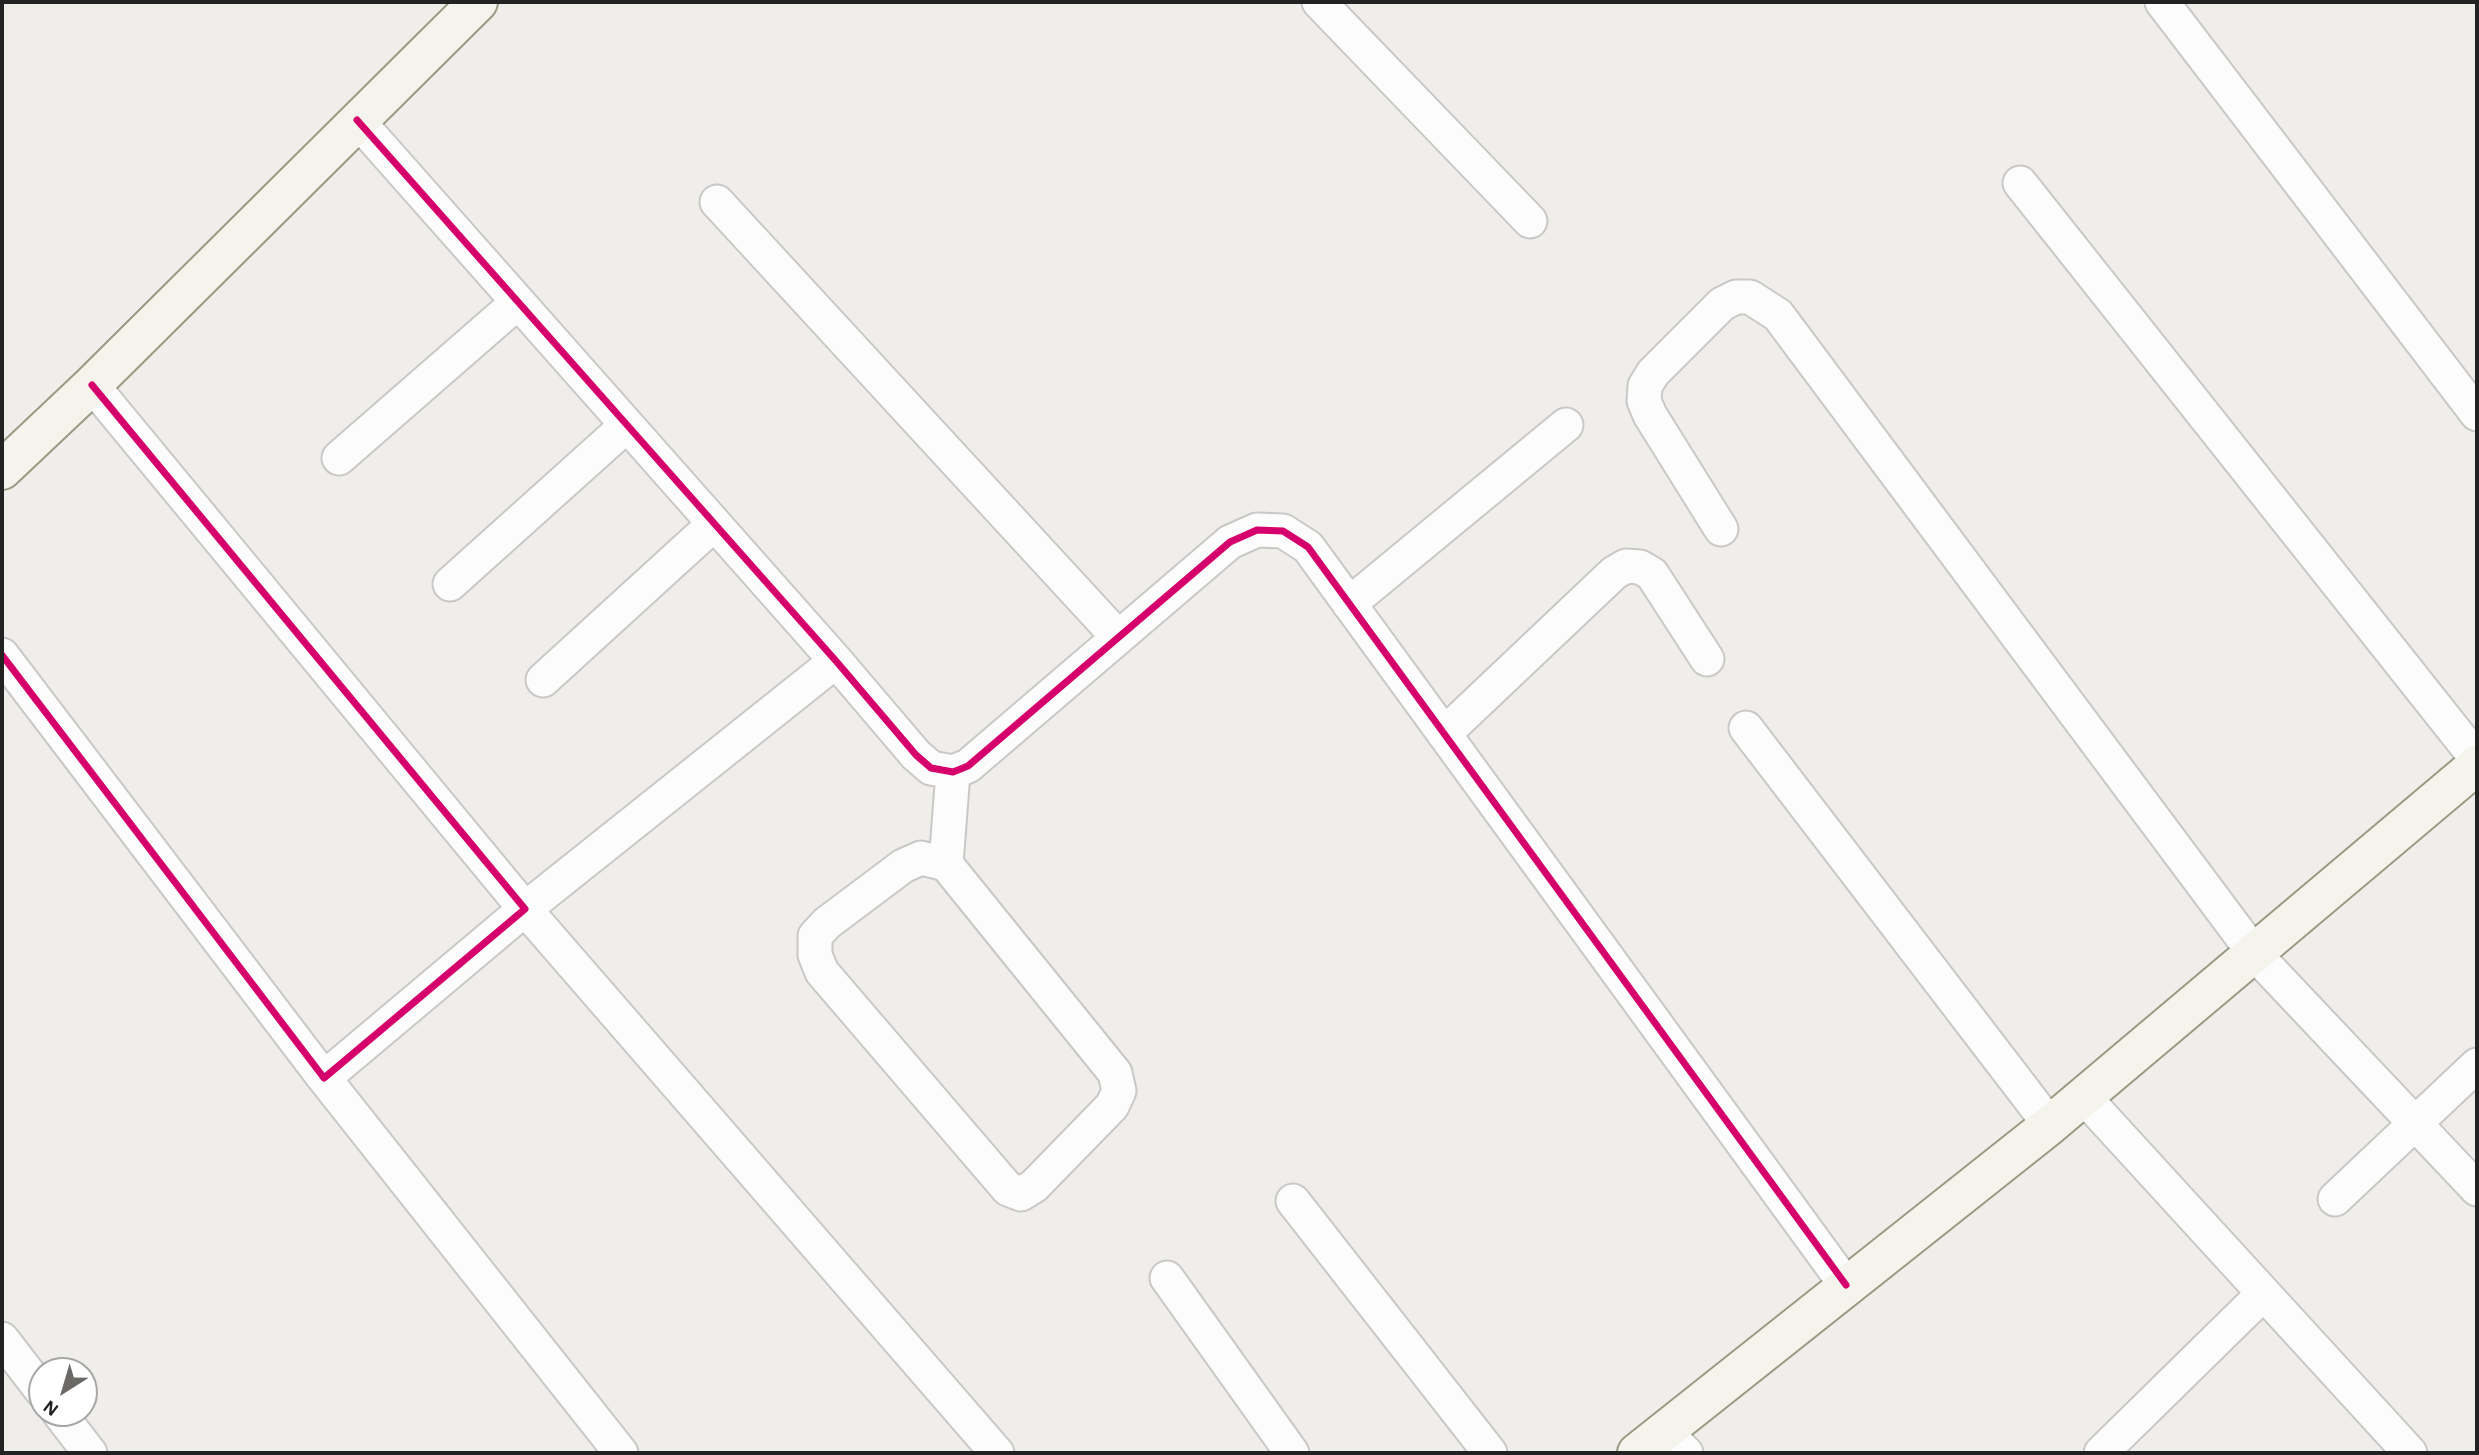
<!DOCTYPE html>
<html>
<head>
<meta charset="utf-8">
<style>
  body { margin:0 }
  #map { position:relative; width:2479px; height:1455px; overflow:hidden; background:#f0eeeb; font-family:"Alegreya Sans",sans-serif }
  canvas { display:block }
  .frame { position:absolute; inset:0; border:4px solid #222; pointer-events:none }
  .north { position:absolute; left:28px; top:1357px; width:70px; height:70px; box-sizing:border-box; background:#fff; border:2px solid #a7a7a7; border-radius:50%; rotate:217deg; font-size:19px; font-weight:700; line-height:28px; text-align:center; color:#222 }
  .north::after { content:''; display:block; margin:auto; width:24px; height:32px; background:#6a6968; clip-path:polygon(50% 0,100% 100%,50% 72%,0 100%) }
</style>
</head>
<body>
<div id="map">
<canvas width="2479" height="1455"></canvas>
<div class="frame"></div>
<div class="north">N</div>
</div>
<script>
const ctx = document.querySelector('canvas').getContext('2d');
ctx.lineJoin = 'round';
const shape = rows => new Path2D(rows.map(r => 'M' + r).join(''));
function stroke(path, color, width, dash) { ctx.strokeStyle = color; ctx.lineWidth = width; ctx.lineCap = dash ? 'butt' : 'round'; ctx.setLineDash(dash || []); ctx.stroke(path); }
const street = shape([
  [1319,2,1530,221],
  [2162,2,2477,414],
  [357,120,836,661,916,755,931,768,953,772,968,766,1230,542,1257,530,1283,531,1308,547,1846,1285],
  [2020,183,2477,759],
  [717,202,1118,637],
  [339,458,518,302],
  [1721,529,1650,415,1644,401,1645,386,1653,373,1722,304,1736,297,1750,297,1778,315,2254,953,2477,1189],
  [450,584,627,425],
  [1349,604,1566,425],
  [2,655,324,1078,525,909,92,385],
  [836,661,525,909,997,1453],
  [543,680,714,524],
  [1746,728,2050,1125],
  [1444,734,1614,573,1626,566,1640,567,1652,574,1707,659],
  [946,864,1115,1073,1119,1091,1112,1106,1034,1186,1021,1194,1008,1189,822,972,815,955,815,936,827,923,903,866,921,858,946,864,953,772],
  [324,1078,621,1453],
  [2084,1097,2410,1453],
  [2335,1199,2477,1065],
  [1293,1201,1490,1453],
  [1167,1278,1292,1453],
  [2,1339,42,1391],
  [59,1413,90,1453],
  [1665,1432,1686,1453],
  [2101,1453,2263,1294]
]);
const secondary = shape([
  [2,470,92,385,478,2],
  [1637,1453,2050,1125,2477,765]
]);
const cycleway = shape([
  [357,120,836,661,916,755,931,768,953,772,968,766,1230,542,1257,530,1283,531,1308,547,1846,1285],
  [2,655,324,1078,525,909,92,385]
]);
stroke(street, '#c9c8c7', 37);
stroke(secondary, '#999a82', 42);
stroke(street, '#fdfcfc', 33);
stroke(secondary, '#f4f4ed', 38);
stroke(cycleway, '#d6006c', 7);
</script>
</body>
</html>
